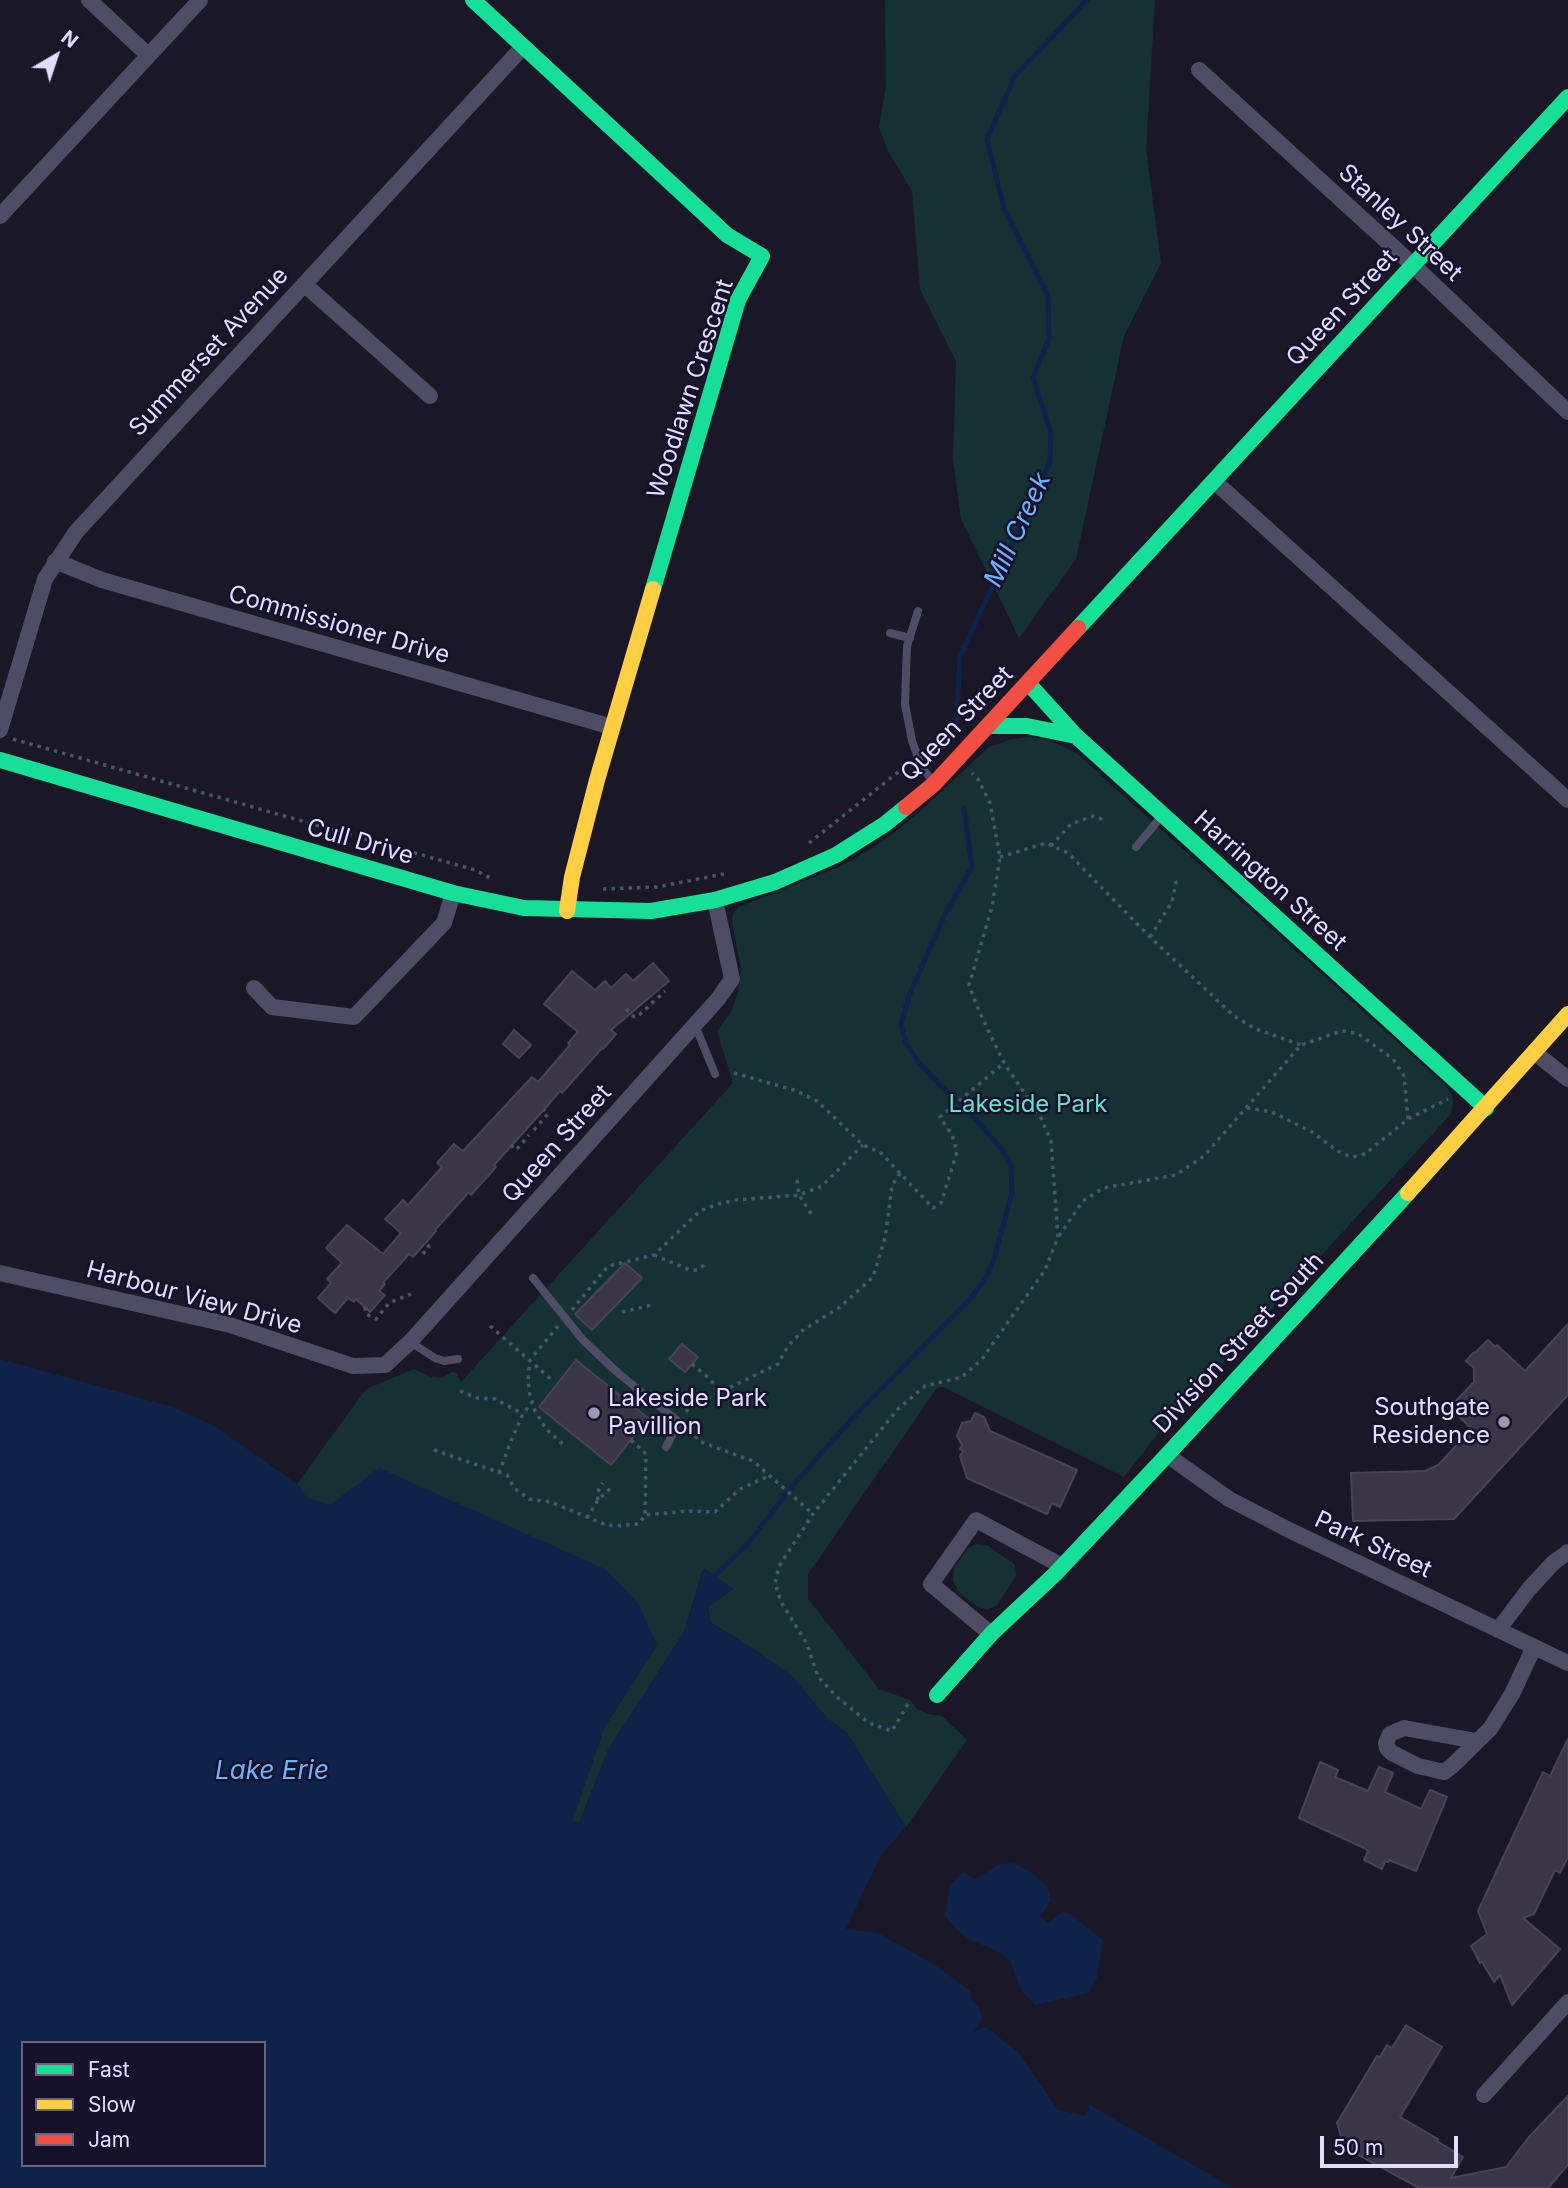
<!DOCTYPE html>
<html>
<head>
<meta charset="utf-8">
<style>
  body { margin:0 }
  #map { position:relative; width:1568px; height:2188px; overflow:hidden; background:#1a1826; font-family:Inter,sans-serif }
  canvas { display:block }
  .legend { position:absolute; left:21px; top:2041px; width:245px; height:126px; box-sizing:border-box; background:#17122c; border:2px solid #686380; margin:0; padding:9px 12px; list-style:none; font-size:21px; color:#e2ddff }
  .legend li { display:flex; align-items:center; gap:14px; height:35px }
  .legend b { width:35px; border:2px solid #686380 }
  .north { position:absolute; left:21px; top:21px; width:70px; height:70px; -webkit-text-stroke:5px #17122c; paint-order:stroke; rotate:39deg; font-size:19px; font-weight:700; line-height:28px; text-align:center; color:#e2ddff }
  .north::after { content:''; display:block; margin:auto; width:24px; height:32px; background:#e2ddff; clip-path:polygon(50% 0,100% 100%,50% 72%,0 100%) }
  .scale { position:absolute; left:1320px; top:2136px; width:138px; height:32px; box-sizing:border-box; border:4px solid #e2ddff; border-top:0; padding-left:9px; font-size:21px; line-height:24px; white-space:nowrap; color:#e2ddff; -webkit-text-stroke:5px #17122c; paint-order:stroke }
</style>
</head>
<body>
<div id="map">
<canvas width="1568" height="2188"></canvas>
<ul class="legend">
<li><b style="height:9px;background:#16e098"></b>Fast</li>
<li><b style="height:9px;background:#ffcf43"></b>Slow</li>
<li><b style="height:9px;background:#f24e42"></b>Jam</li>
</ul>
<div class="north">N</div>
<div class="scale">50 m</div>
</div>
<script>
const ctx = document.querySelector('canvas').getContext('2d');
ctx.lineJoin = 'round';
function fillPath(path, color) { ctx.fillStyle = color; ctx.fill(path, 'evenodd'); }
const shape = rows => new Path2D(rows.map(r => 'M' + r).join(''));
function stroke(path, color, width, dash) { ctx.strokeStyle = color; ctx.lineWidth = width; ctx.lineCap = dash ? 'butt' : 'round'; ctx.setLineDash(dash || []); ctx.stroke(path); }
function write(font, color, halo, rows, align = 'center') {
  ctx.font = font + ' Inter,sans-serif'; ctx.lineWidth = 5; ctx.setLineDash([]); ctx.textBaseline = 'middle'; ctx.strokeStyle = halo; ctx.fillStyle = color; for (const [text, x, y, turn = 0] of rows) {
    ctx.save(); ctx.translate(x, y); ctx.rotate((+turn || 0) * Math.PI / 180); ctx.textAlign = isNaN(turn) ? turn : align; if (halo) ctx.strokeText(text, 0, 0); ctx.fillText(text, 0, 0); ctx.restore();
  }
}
const green = shape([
  [885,0,1155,0,1146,149,1161,263,1124,336,1076,559,1019,638,961,519,953,459,956,361,920,289,912,191,888,151,879,127,886,86],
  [1030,737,1049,740,1076,753,1445,1085,1452,1095,1453,1102,1451,1114,1161,1430,1124,1477,943,1387,937,1388,808,1574,808,1599,879,1689,910,1700,917,1709,928,1714,942,1716,967,1740,906,1827,847,1733,829,1720,791,1676,754,1649,710,1622,703,1569,684,1632,608,1750,579,1823,572,1822,604,1728,657,1645,330,1505,306,1498,297,1484,366,1389,414,1369,431,1377,442,1378,452,1372,456,1373,461,1382,733,1083,717,1031,731,1012,739,990,741,969,732,923,733,914,739,907,841,866,882,842,914,817,989,747,1012,739],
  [977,1544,987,1545,1015,1565,1016,1576,997,1605,987,1610,977,1606,959,1593,953,1581,954,1568,967,1549]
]);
const water = shape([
  [0,1359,173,1407,216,1427,297,1484,307,1498,330,1505,379,1468,605,1569,638,1603,657,1645,604,1728,572,1822,579,1823,608,1750,684,1632,704,1568,715,1576,734,1589,707,1608,710,1622,754,1649,792,1676,829,1720,847,1733,906,1827,881,1855,846,1929,878,1933,935,1965,970,1991,971,1995,969,1998,979,2007,982,2019,974,2032,986,2027,1019,2053,1058,2110,1086,2116,1090,2105,1233,2188,0,2188],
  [23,2043,264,2043,264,2165,23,2165],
  [1013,1863,1031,1872,1047,1886,1051,1900,1041,1916,1048,1923,1062,1912,1069,1913,1103,1940,1097,1978,1089,1993,1035,2005,1021,1990,1010,1960,995,1950,970,1940,957,1930,945,1916,950,1886,963,1872,975,1879,1000,1864]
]);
const stream = shape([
  [956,730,960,656,1050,462,1051,433,1033,378,1049,339,1048,295,1004,209,987,139,1015,76,1087,0],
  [715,1576,747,1545,793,1485,859,1411,972,1297,987,1276,995,1256,1012,1192,1011,1166,1003,1151,967,1109,944,1089,918,1062,906,1043,901,1025,909,996,945,914,972,867,964,808]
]);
const building = shape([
  [653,963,669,981,611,1030,616,1034,603,1049,602,1048,562,1093,560,1091,540,1114,494,1165,496,1167,471,1195,469,1192,435,1230,436,1231,413,1257,409,1254,383,1283,385,1284,379,1291,385,1295,370,1312,356,1299,354,1302,348,1298,335,1313,318,1298,331,1283,327,1279,342,1263,326,1248,347,1225,383,1254,401,1233,385,1219,403,1200,408,1205,442,1167,437,1163,454,1144,463,1151,532,1077,538,1082,570,1045,568,1043,578,1032,544,1004,572,971,595,990,605,981,611,988,626,974,633,981,653,963],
  [514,1030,531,1045,519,1058,503,1044,514,1030],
  [625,1263,642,1278,592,1330,575,1314,625,1263],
  [1568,1324,1568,1395,1454,1519,1353,1521,1351,1473,1425,1471,1438,1465,1472,1429,1457,1415,1456,1401,1474,1382,1474,1368,1466,1361,1473,1353,1476,1352,1488,1340,1495,1347,1497,1345,1525,1371,1568,1324],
  [682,1344,698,1357,685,1372,669,1359,682,1344],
  [576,1360,648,1418,611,1465,539,1407,576,1360],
  [975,1413,984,1417,990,1431,1077,1470,1060,1507,1052,1503,1047,1514,967,1478,960,1456,963,1451,960,1449,962,1445,957,1436,962,1423,971,1421,975,1413],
  [1568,1739,1568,1857,1560,1873,1555,1870,1534,1914,1523,1918,1560,1949,1512,2005,1500,1975,1494,1982,1482,1962,1480,1963,1471,1946,1487,1934,1478,1911,1543,1772,1550,1776,1568,1739],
  [1320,1762,1338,1770,1335,1777,1368,1791,1379,1767,1393,1773,1385,1792,1421,1809,1430,1790,1447,1797,1416,1871,1389,1860,1388,1862,1385,1861,1382,1869,1364,1860,1368,1851,1364,1848,1299,1818,1320,1762],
  [1406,2025,1442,2047,1400,2117,1438,2139,1437,2141,1463,2157,1451,2178,1506,2167,1529,2137,1568,2096,1568,2165,1548,2188,1419,2188,1344,2147,1337,2123,1377,2056,1380,2057,1387,2045,1392,2048,1406,2025]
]);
const path = shape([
  [13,739,475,870,492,879],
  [809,843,907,765],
  [1051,846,1071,824,1093,816,1107,821],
  [1000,857,1046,843,1068,853,1150,937,1234,1016,1256,1029,1301,1045],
  [603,889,657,887,724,874],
  [1150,937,1172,902,1176,882,1173,878],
  [626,1009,633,1016,637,1017,665,991],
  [734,1073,794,1090,817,1101,863,1145,880,1152,933,1208,941,1203,957,1152,952,1135,940,1117,1004,1063],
  [1247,1108,1272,1112,1314,1133,1337,1151,1352,1157,1365,1154,1408,1119,1448,1099],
  [534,1130,548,1114,544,1110],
  [511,1145,516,1150,529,1135],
  [797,1180,799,1195,814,1218],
  [1059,1236,1083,1201,1103,1188,1176,1175,1204,1156,1301,1045,1342,1031,1357,1033,1393,1059,1404,1076,1408,1119],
  [423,1254,429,1247,426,1242],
  [654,1255,690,1270,697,1270,704,1265],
  [365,1307,366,1314,376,1319,389,1303,411,1294],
  [572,1310,608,1266,654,1255,700,1211,718,1204,736,1200,799,1195,822,1186,863,1145],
  [622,1312,652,1305],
  [490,1326,552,1380],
  [558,1326,530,1360,528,1380,530,1395,535,1411,546,1429,565,1446],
  [692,1364,711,1380,719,1392],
  [460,1391,477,1398,495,1399,523,1414],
  [686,1412,690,1407,778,1364,788,1346,803,1330,840,1307,873,1277,885,1238,892,1186,900,1173],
  [689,1430,701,1442,753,1461,813,1514],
  [631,1440,646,1454,645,1515],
  [434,1450,507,1475,514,1488,529,1499,551,1502,604,1524,614,1526,639,1524,645,1515,688,1511,715,1512,740,1489,771,1475],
  [499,1473,511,1441,523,1414,532,1402],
  [598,1500,597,1493,603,1483],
  [587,1518,598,1500,613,1486],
  [908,1704,892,1731,869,1723,838,1698,818,1677,807,1644,781,1602,775,1583,779,1566,813,1514,897,1410,925,1386,962,1377,982,1359,1045,1270,1058,1237,1051,1141,1040,1116,1004,1063,979,1011,969,985,992,907,1000,857,990,803,978,779,972,773]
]);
const lane = shape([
  [918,611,907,646,905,704,912,741,922,768,933,781],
  [890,633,910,638],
  [1136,847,1161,817],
  [695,1025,715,1074],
  [533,1278,583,1340,618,1373,679,1422,666,1447],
  [410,1342,435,1358,444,1361,458,1359]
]);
const street = shape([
  [89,0,148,55],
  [1199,70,1413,265,1568,412],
  [0,216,200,0],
  [304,284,430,396],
  [1214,481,1568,800],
  [55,561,102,580,612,727],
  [0,730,45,579,76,532,522,48],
  [254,988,272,1007,354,1017,444,923,453,893],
  [1534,1052,1568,1079],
  [0,1273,230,1325,353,1366,385,1365,410,1342,718,999,732,979,715,900],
  [1167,1455,1229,1499,1291,1531,1568,1663],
  [1498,1630,1529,1589,1553,1563,1568,1552],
  [991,1634,931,1584,976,1520,1062,1566],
  [1476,1741,1404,1728,1390,1734,1386,1743,1387,1748,1392,1753,1418,1766,1444,1772,1452,1766,1490,1729,1512,1694,1534,1647],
  [1484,2095,1568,2002]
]);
const fast = shape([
  [473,0,727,235,762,256,738,300,653,589],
  [1078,628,1568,97],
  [1028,683,1076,736,1486,1108],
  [988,726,1027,726,1076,736],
  [0,760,453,893,524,908,651,911,715,900,775,882,836,855,885,824,906,807],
  [937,1695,991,1634,1055,1574,1167,1455,1408,1193]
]);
const slow = shape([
  [567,911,572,877,597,780,653,589],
  [1408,1193,1568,1014]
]);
const jam = shape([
  [906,807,934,784,1078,628]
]);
const markers = [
  [594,1413,7,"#9c98b3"],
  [1504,1422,7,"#9c98b3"]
];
const streetNames = [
  ["Stanley Street",1400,223,43],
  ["Queen Street",1342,308,-47],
  ["Summerset Avenue",209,352,-47],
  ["Woodlawn Crescent",691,389,-72],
  ["Commissioner Drive",339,625,16],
  ["Queen Street",957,724,-46],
  ["Cull Drive",360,842,16],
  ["Harrington Street",1270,881,42],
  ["Queen Street",557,1144,-48],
  ["Harbour View Drive",194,1298,15],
  ["Division Street South",1239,1343,-47],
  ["Park Street",1373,1545,25]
];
const parkNames = [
  ["Lakeside Park",1028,1105]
];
const poiNames = [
  ["Lakeside Park",608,1399],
  ["Pavillion",608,1427],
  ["Southgate",1490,1408,"right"],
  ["Residence",1490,1436,"right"]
];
const waterNames = [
  ["Mill Creek",1018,530,-65],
  ["Lake Erie",272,1771]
];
fillPath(green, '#163134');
fillPath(water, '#0f224a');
stroke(stream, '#0f224a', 5);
fillPath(building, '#3a3647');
stroke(building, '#474358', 2);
stroke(path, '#4a5666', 3.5, [3.5, 5]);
stroke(lane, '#4f4d66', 8);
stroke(street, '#4f4d66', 16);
stroke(fast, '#16e098', 16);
stroke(slow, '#ffcf43', 16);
stroke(jam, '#f24e42', 16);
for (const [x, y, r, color] of markers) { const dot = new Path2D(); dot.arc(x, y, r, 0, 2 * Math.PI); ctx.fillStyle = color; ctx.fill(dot); stroke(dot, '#17122c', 2.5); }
write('24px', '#e2ddff', '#17122c', streetNames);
write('24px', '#67e0c7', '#17122c', parkNames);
write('24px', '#e2ddff', '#17122c', poiNames, 'left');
write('italic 26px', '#6cb4fd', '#17122c', waterNames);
</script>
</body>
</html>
